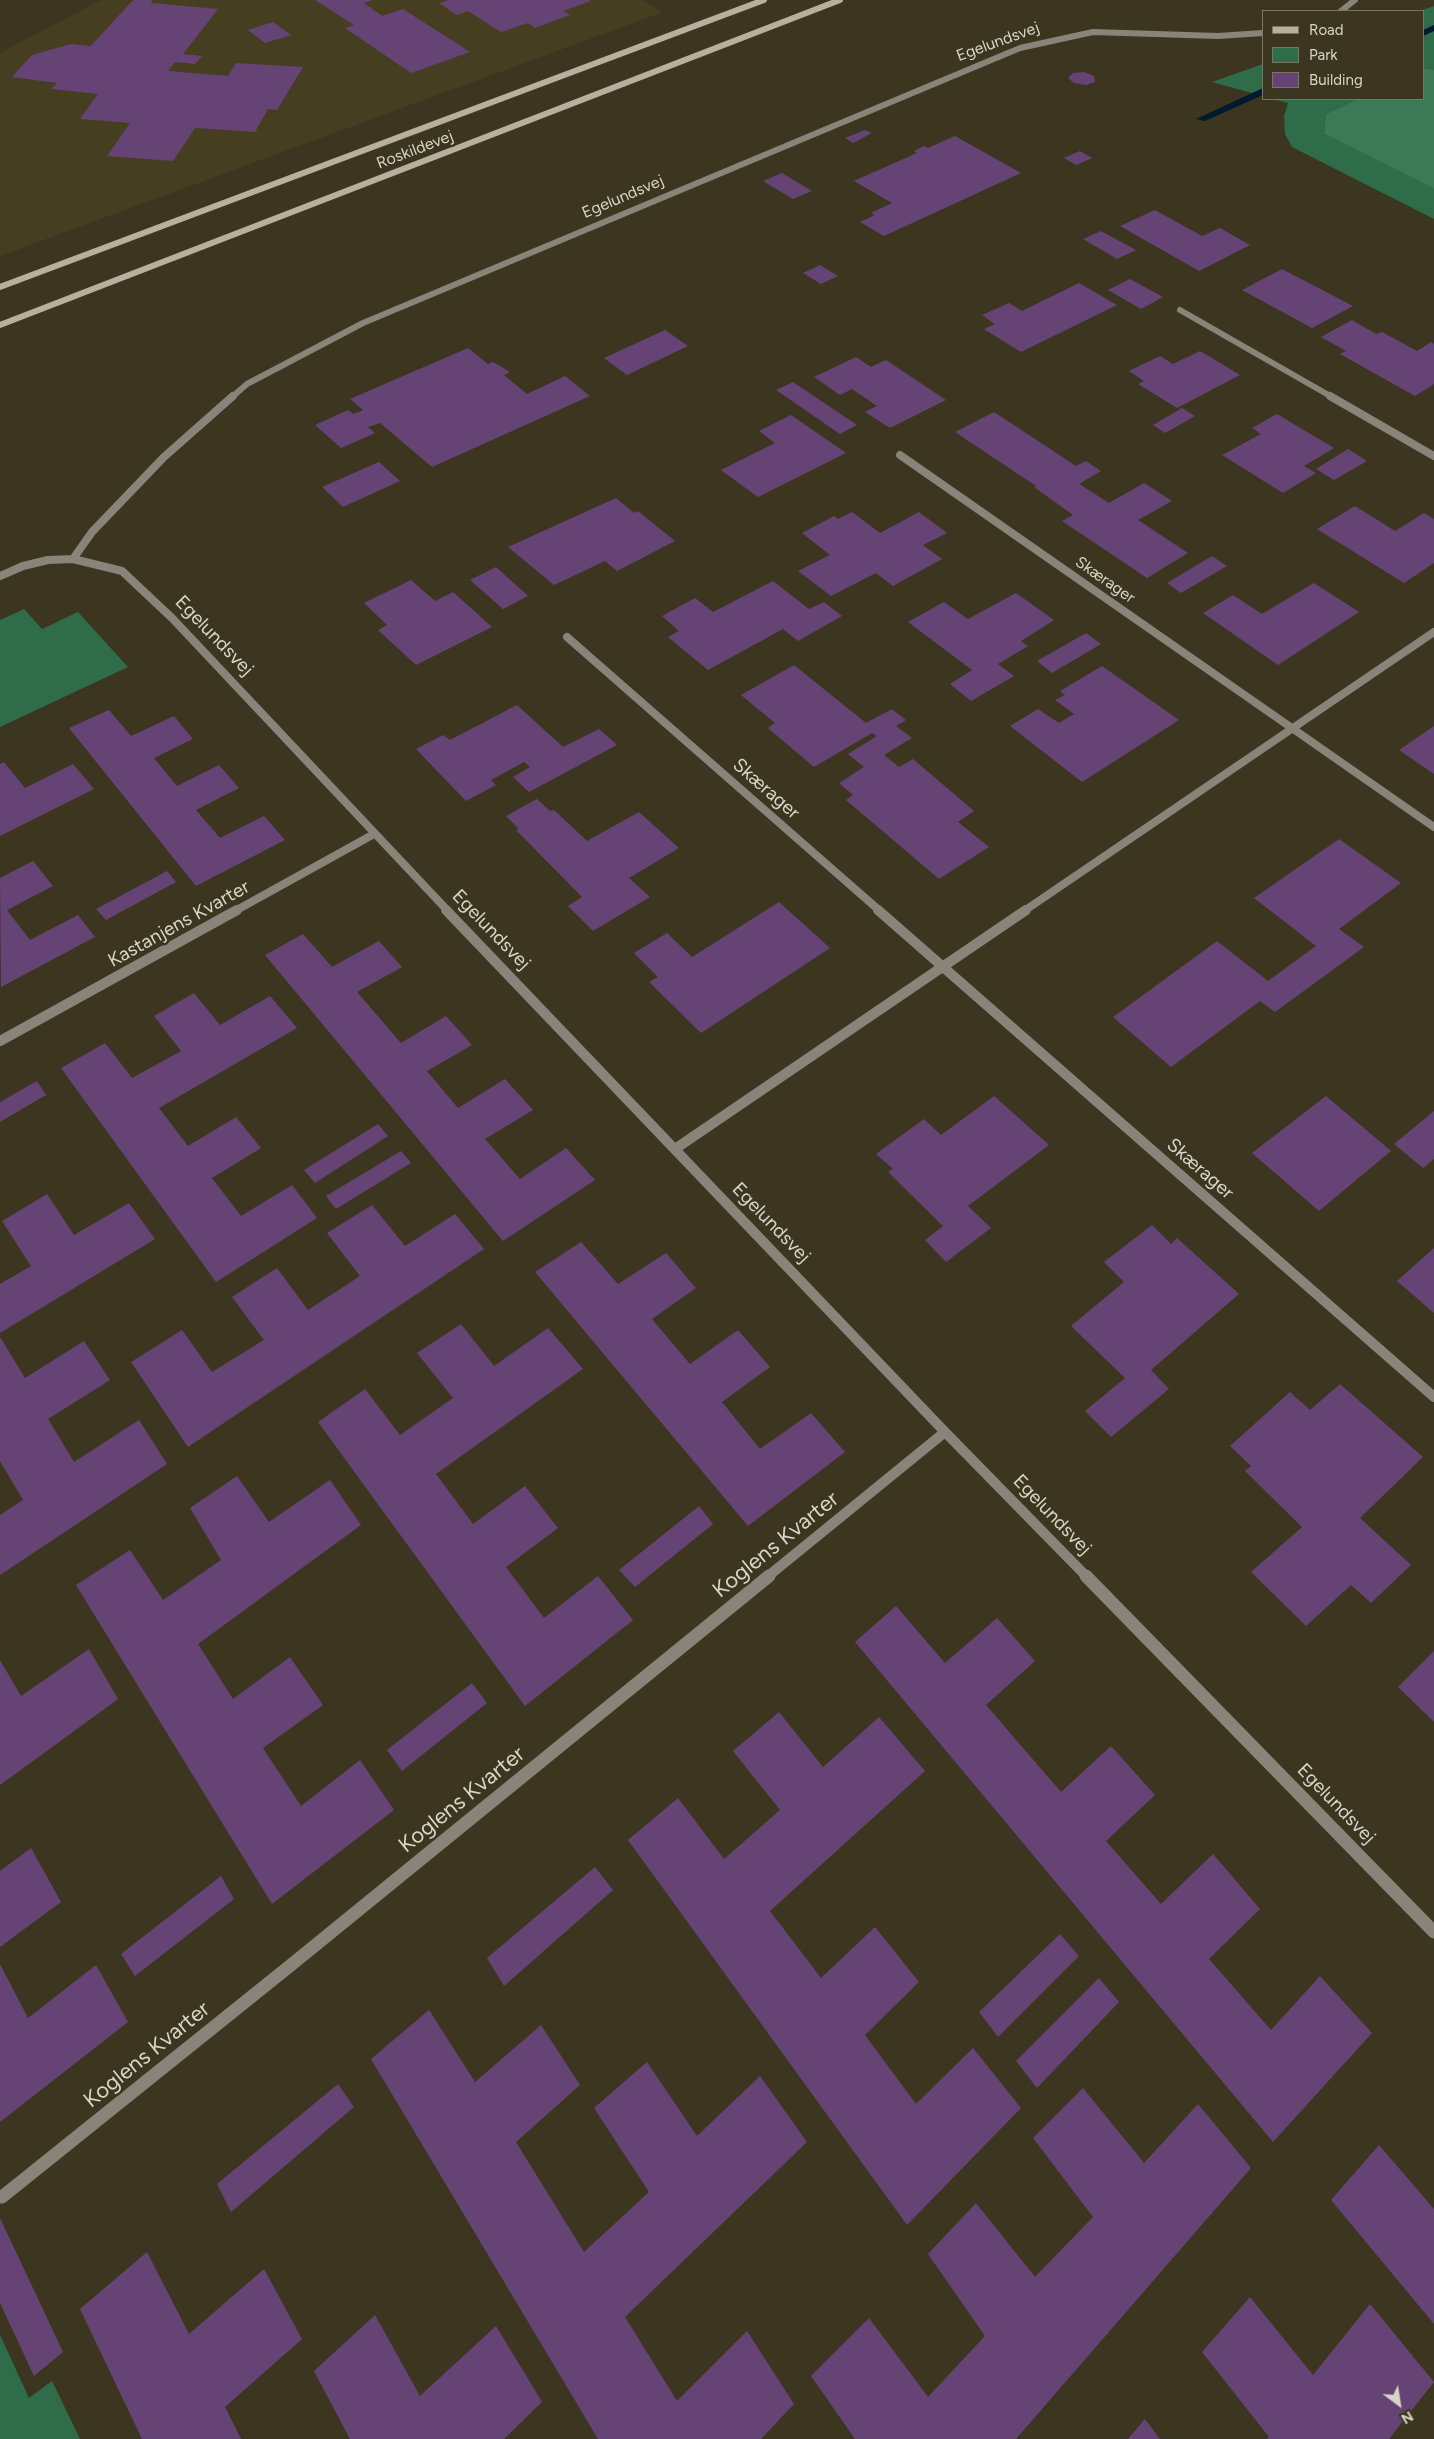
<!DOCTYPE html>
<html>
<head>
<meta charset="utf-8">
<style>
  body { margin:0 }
  #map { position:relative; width:1434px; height:2439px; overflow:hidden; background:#3c3620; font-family:Figtree,sans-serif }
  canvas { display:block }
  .legend { position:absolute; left:1262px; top:10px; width:162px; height:90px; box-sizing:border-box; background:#3c3620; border:1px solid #7a7563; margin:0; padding:6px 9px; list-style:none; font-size:15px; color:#d8d4c7 }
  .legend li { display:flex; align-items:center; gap:10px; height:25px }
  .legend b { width:25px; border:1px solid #7a7563 }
  .north { position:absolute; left:1374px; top:2379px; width:50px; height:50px; -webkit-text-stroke:4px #3c3620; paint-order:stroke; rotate:149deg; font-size:14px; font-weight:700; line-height:20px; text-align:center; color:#d8d4c7 }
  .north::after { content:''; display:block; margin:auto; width:18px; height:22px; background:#d8d4c7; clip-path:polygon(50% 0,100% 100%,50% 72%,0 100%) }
</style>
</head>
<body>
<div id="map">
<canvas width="1434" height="2439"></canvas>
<ul class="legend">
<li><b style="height:6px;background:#b8af9f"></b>Road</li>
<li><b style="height:14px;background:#2e6c4a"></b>Park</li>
<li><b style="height:14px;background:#654475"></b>Building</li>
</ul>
<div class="north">N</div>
</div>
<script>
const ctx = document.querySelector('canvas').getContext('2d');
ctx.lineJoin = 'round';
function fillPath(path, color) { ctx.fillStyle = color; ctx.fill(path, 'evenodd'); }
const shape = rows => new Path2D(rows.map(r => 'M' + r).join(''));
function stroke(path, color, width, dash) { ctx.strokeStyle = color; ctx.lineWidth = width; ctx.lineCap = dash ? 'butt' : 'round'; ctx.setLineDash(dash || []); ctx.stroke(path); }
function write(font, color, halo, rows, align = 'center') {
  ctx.font = font + ' Figtree,sans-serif'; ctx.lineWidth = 5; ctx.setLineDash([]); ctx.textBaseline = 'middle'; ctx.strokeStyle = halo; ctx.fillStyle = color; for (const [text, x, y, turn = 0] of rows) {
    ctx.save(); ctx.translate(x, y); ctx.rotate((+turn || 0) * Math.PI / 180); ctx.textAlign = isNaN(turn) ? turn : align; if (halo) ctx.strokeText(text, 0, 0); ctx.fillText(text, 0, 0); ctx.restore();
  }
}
const built = shape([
  [101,0,642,0,663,12,0,256,0,53]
]);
const green = shape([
  [1434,6,1434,70,1423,68,1423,11,1420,11],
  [1263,64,1263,96,1212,82],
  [1273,99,1357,99,1326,114,1324,134,1434,189,1434,219,1292,147,1285,134,1284,116,1288,103],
  [24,609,42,629,78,612,128,667,0,727,0,620],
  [0,2335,29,2398,52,2381,80,2439,0,2439]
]);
const forest = shape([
  [1423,68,1434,70,1434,189,1324,134,1326,114,1357,99,1423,99]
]);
const stream = shape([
  [1434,25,1434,31,1423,36,1423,30,1434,25],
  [1263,88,1263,95,1205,121,1196,119,1263,88]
]);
const building = shape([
  [135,0,152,0,151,3,218,9,183,54,202,56,195,64,175,62,168,71,228,76,236,63,303,67,277,110,268,109,255,132,195,128,173,161,107,156,130,123,80,119,98,94,51,89,57,83,12,77,32,55,71,44,91,46,132,1],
  [315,0,373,0,364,3,382,16,403,9,470,52,411,73,345,28,354,25],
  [449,0,589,0,591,1,563,11,570,15,535,28,528,23,501,32,468,11,457,15,439,3],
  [273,22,291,35,265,43,248,30],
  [1084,72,1094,76,1095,82,1086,85,1074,83,1068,78,1073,73],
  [865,130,872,133,853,143,845,138],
  [955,136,1021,173,884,236,860,222,875,215,871,213,892,203,854,181,917,153,914,151,924,146,928,148],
  [1080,151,1092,158,1076,165,1064,158],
  [782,173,812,191,793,199,763,181],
  [1155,210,1202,236,1220,228,1250,245,1199,271,1120,226],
  [1101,231,1136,250,1117,259,1083,239],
  [820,265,838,276,821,284,803,273],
  [1282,269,1353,306,1312,328,1242,290],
  [1130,279,1163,297,1141,309,1108,290],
  [1079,283,1117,305,1021,352,984,329,995,324,982,315,1009,303,1022,311],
  [1352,320,1376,334,1382,332,1417,351,1431,342,1434,344,1434,384,1415,396,1340,354,1346,351,1321,337],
  [665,330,688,346,627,375,604,358],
  [468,348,488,364,493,362,510,372,504,375,527,394,565,376,590,396,432,467,380,423,368,427,375,433,341,448,315,425,348,410,353,414,363,410,350,399],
  [1200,351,1240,375,1177,408,1138,384,1144,381,1129,371,1160,356,1173,364],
  [856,357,871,367,886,360,946,400,890,428,865,412,877,406,852,389,840,395,814,377],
  [793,382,857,425,840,434,776,390],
  [1182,408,1195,416,1165,433,1153,425],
  [994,412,1076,466,1086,461,1101,471,1079,484,1109,503,1144,483,1172,501,1138,520,1188,553,1147,578,1062,521,1073,515,1034,487,1036,486,955,432],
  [1277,414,1334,448,1304,466,1316,473,1283,493,1222,455,1261,434,1252,428],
  [791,415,846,453,758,497,721,470,775,443,759,431],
  [1348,449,1367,461,1334,480,1316,469],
  [379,462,400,481,343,507,322,487],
  [616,498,634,513,638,511,675,541,617,571,605,561,554,585,508,547],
  [1355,506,1395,531,1424,513,1434,519,1434,563,1404,583,1317,529],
  [852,512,880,533,919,512,947,533,923,545,942,559,893,586,876,573,831,596,798,571,830,555,802,533,834,516,838,519],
  [1212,556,1227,566,1181,593,1167,583],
  [496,567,528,596,503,609,470,580],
  [411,580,435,601,453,592,492,627,416,665,378,630,387,625,364,603],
  [773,581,809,609,824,602,842,616,798,641,783,629,708,670,668,637,679,631,662,616,695,598,713,612],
  [1314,583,1359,612,1278,665,1203,613,1233,595,1262,614],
  [1016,593,1054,620,1021,641,1028,646,998,664,1014,676,971,701,950,684,972,670,908,622,944,602,968,619],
  [1086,633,1101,644,1052,673,1037,661],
  [794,665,866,723,892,709,906,720,896,726,912,738,884,755,899,767,913,759,974,811,958,822,989,847,939,879,846,800,853,795,839,783,864,767,848,754,877,736,872,733,814,767,768,728,775,723,741,695],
  [1102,666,1179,720,1082,782,1010,726,1038,709,1059,723,1074,714,1055,700,1065,695,1060,691],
  [517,705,563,747,599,729,617,745,529,792,513,777,530,767,524,762,491,780,496,785,466,801,416,749,443,735,450,740],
  [109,710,131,736,174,716,193,739,154,758,177,786,219,765,239,788,196,810,220,838,264,816,285,840,196,886,69,728],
  [1434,726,1434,774,1399,750],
  [4,762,25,788,73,764,94,789,0,836,0,764],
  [537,799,550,811,554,810,587,841,639,812,679,848,629,878,650,897,593,931,568,906,582,897,516,830,519,829,506,816],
  [1339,839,1401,883,1339,929,1364,947,1275,1012,1260,1001,1171,1067,1113,1017,1217,941,1268,981,1316,946,1254,898],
  [33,861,53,886,7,910,30,940,78,915,95,937,1,987,0,878],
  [167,871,176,882,106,920,96,909],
  [779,902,830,948,701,1033,649,982,658,977,634,953,667,933,692,957],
  [303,934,332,967,379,941,402,967,357,992,401,1043,446,1016,472,1045,427,1071,458,1108,505,1079,533,1110,485,1139,520,1179,566,1148,595,1180,503,1241,265,955],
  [194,993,220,1025,270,996,297,1028,159,1108,188,1146,236,1117,261,1148,212,1178,241,1216,292,1185,317,1218,216,1282,61,1068,105,1043,132,1078,181,1051,154,1016],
  [37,1081,46,1095,0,1122,0,1102],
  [994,1096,1049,1145,968,1206,991,1228,946,1262,925,1240,943,1226,888,1172,893,1169,876,1154,924,1119,941,1135],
  [1326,1096,1391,1151,1319,1211,1252,1153],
  [1434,1111,1434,1159,1423,1168,1394,1144],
  [378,1124,388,1136,315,1183,304,1170],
  [401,1151,411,1163,336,1209,326,1196],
  [47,1194,74,1235,129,1203,155,1239,0,1333,0,1284,31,1266,2,1221],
  [372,1205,405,1246,455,1214,484,1249,188,1447,131,1362,182,1330,212,1372,264,1340,232,1297,277,1268,308,1310,360,1276,327,1233],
  [1152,1225,1171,1244,1177,1238,1239,1294,1151,1370,1169,1389,1111,1437,1085,1411,1125,1378,1071,1326,1124,1282,1104,1262],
  [581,1242,618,1284,666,1253,696,1288,652,1319,690,1364,738,1330,770,1367,722,1402,760,1449,811,1413,845,1452,748,1526,535,1272],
  [1434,1248,1434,1313,1397,1281],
  [461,1324,494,1366,548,1328,583,1369,436,1474,473,1524,525,1486,558,1528,506,1567,544,1618,598,1576,633,1620,525,1706,318,1422,365,1389,400,1435,453,1398,417,1353],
  [0,1337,25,1378,84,1341,110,1380,48,1419,74,1462,139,1420,167,1464,0,1575,0,1515,23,1500,0,1461],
  [1340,1384,1423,1457,1360,1518,1411,1565,1371,1603,1351,1585,1306,1626,1251,1572,1302,1527,1245,1471,1251,1466,1230,1446,1290,1392,1310,1410],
  [237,1476,269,1522,330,1480,361,1525,198,1644,233,1699,290,1657,323,1705,263,1748,301,1806,360,1760,394,1810,272,1904,76,1585,130,1550,163,1600,221,1560,190,1508],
  [699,1506,713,1524,635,1587,619,1570],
  [896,1606,945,1663,997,1618,1035,1661,986,1705,1061,1792,1111,1746,1155,1795,1106,1841,1161,1904,1213,1854,1260,1909,1209,1959,1271,2030,1320,1976,1372,2033,1273,2142,855,1642],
  [89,1649,118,1699,0,1785,0,1660,21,1696],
  [1434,1651,1434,1722,1398,1687],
  [472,1683,487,1703,402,1771,387,1750],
  [779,1712,823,1767,879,1717,925,1771,770,1911,821,1978,875,1927,919,1982,865,2035,916,2104,973,2048,1021,2108,907,2225,628,1840,678,1798,724,1859,780,1810,733,1751],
  [31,1848,61,1902,0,1947,0,1871],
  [595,1867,613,1890,504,1986,487,1958],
  [221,1876,234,1899,135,1976,121,1954],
  [1060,1934,1079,1956,998,2037,979,2012],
  [0,1964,28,2018,96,1965,128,2022,0,2122],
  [1099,1978,1119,2002,1037,2088,1016,2061],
  [429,2010,475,2082,541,2025,580,2085,516,2142,584,2252,649,2192,594,2108,647,2062,697,2136,760,2076,807,2142,625,2317,677,2401,747,2331,794,2404,761,2439,598,2439,371,2059],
  [338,2084,354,2107,231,2212,217,2184],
  [1083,2088,1144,2163,1198,2104,1251,2168,1016,2439,855,2439,811,2376,869,2318,928,2397,985,2336,928,2254,976,2203,1035,2277,1093,2217,1033,2138],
  [1379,2145,1434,2209,1434,2324,1331,2200],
  [0,2218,63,2352,34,2376,0,2303],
  [147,2252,189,2334,264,2269,302,2339,225,2407,241,2439,142,2439,80,2309],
  [1250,2297,1313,2375,1370,2304,1434,2382,1389,2439,1267,2439,1269,2437,1202,2352],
  [375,2315,420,2396,496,2326,542,2402,504,2439,350,2439,314,2371],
  [1145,2419,1160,2439,1128,2439]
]);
const minorFar3 = shape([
  [1341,11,1355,0],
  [1180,310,1332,397],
  [232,397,247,384,363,323,1020,48,1093,32,1218,36,1263,33]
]);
const minorFar2 = shape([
  [1330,396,1434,456],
  [900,455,1434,827],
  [73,559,92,532,164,457,233,396],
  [0,576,23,566,48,560,73,559,122,571,172,618,448,911],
  [567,637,880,911],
  [235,911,374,834],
  [1024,911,1434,632]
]);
const minorFar1 = shape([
  [446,910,945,1432,1087,1577],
  [878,910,1434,1397],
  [0,1041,237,910],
  [675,1149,1026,910],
  [767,1577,945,1432]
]);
const minor = shape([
  [1086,1576,1434,1932],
  [2,2197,291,1965,769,1576]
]);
const secondary = shape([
  [0,287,764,0],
  [0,325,840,0]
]);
const farStreetnames = [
  ["Egelundsvej",998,42,-20],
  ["Roskildevej",415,150,-21],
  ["Egelundsvej",623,197,-23],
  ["Skærager",1105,580,35]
];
const streetNames = [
  ["Egelundsvej",214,636,46],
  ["Skærager",766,789,41],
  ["Kastanjens Kvarter",179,924,-29],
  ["Egelundsvej",491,930,46],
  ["Skærager",1200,1169,41],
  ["Egelundsvej",771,1223,46],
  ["Egelundsvej",1052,1515,46],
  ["Egelundsvej",1336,1804,46]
];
const nearStreetnames = [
  ["Koglens Kvarter",776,1545,-39],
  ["Koglens Kvarter",462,1800,-39],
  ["Koglens Kvarter",147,2055,-39]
];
fillPath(built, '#463e21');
fillPath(green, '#2e6c4a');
fillPath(forest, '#3c7a57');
fillPath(stream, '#021a2f');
fillPath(building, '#654475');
stroke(minorFar3, '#89847a', 6);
stroke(minorFar2, '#89847a', 8);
stroke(minorFar1, '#89847a', 10);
stroke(minor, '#89847a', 13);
stroke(secondary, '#b8af9f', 6);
write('16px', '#d8d4c7', '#3c3620', farStreetnames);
write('19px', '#d8d4c7', '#3c3620', streetNames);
write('22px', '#d8d4c7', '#3c3620', nearStreetnames);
</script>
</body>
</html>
